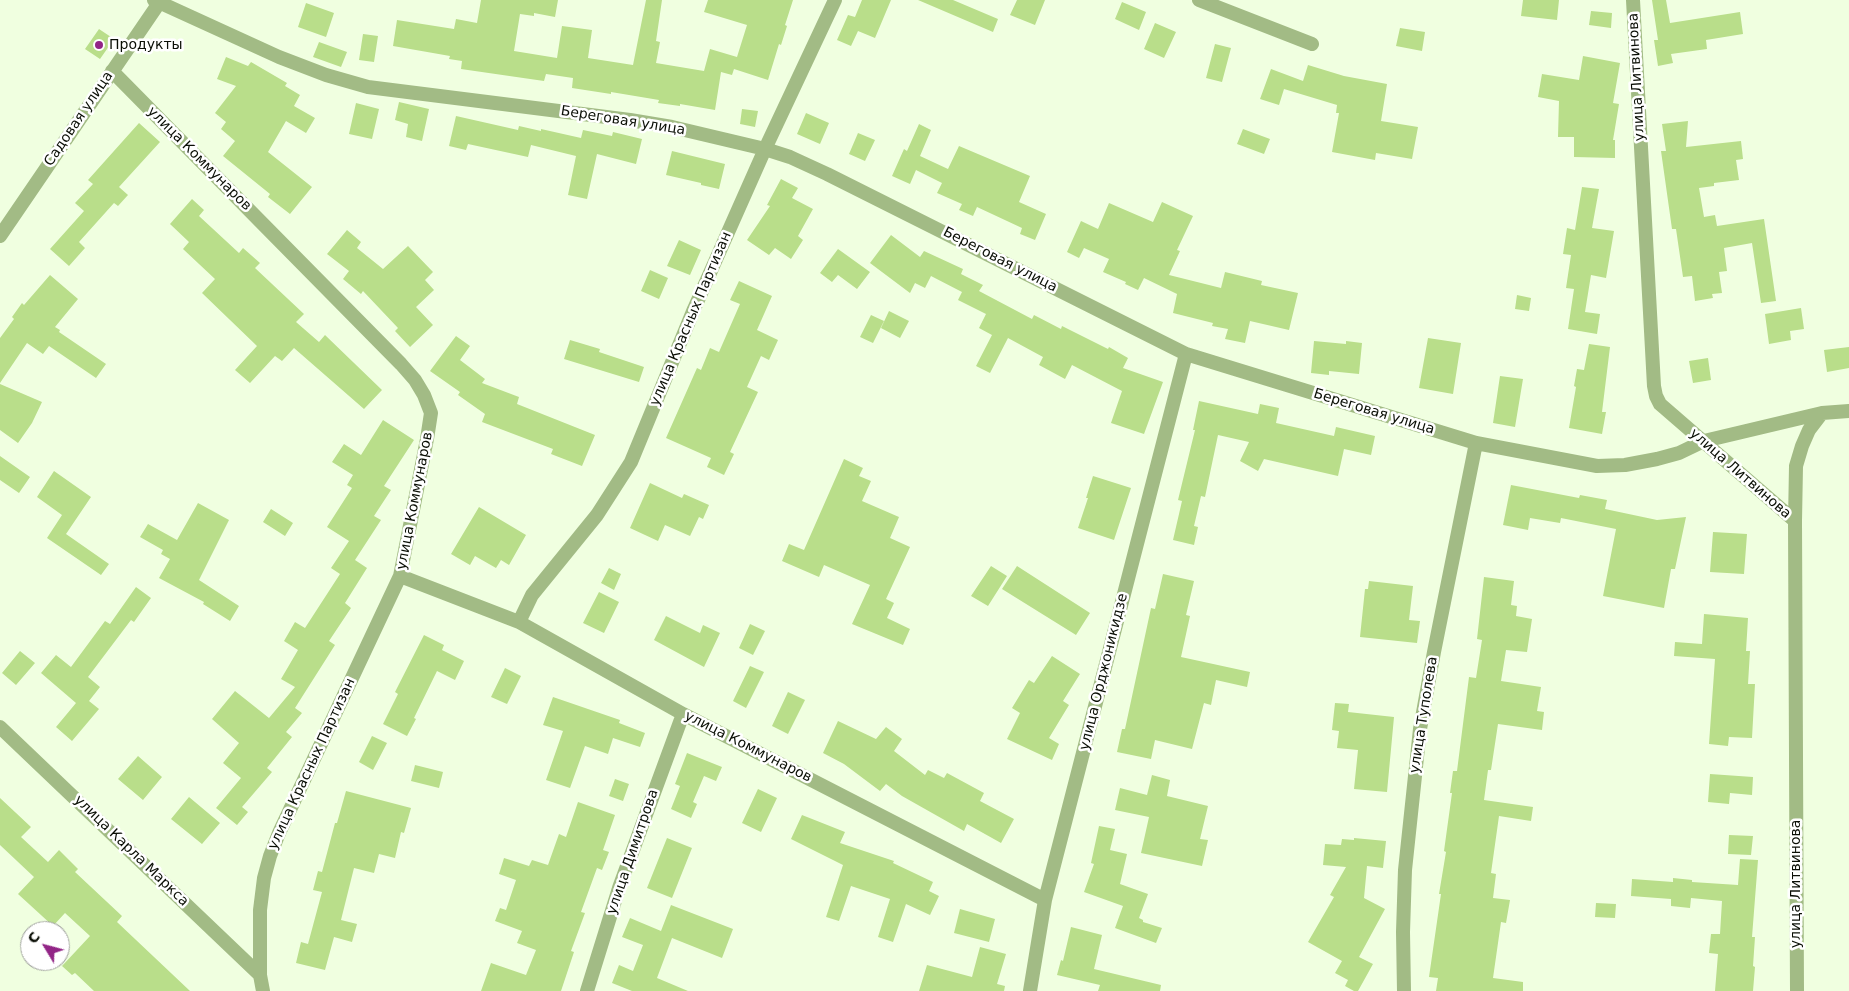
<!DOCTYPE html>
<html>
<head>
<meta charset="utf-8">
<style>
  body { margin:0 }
  #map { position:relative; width:1849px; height:991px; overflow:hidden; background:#f0ffe0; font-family:"DejaVu Sans",sans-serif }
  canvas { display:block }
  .north { position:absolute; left:20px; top:921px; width:50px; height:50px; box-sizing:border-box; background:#fff; border:1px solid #9d9f9b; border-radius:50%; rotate:307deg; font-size:14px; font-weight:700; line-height:20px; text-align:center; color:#0a0e05 }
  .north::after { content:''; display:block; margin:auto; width:18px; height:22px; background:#922586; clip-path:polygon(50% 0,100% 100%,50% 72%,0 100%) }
</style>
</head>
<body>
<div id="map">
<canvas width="1849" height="991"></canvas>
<div class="north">С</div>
</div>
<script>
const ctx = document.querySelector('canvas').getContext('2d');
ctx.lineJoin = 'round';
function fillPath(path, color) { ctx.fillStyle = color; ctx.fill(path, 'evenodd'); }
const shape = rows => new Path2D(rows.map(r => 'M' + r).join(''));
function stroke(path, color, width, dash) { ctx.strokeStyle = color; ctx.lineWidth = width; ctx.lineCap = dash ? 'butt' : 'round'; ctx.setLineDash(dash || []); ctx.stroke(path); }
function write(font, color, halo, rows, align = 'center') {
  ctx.font = font + ' "DejaVu Sans",sans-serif'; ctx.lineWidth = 5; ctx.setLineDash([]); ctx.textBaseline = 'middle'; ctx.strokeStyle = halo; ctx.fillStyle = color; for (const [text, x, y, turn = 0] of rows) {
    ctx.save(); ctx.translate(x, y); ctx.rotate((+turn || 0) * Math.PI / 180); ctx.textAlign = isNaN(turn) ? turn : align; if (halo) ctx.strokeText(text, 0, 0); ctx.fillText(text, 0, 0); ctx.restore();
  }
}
const building = shape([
  [481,0,558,0,555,17,534,13,534,16,520,14,514,51,557,58,562,26,592,30,588,58,633,65,646,0,662,0,656,41,660,42,656,63,704,71,710,49,737,57,747,25,704,12,708,0,793,0,785,25,787,26,781,45,779,44,768,80,734,69,732,75,721,72,715,110,680,104,680,106,658,103,659,100,611,92,611,94,572,88,573,78,546,74,544,81,461,69,462,61,449,59,450,56,393,46,397,20,454,29,456,19,477,23],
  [862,0,891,0,875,38,858,31,851,46,837,40,848,15,855,17],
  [918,0,953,0,998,19,993,32],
  [1017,0,1045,0,1035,25,1010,15],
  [1523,0,1559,0,1557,20,1521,16],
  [1652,0,1666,0,1670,23,1740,12,1743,34,1706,40,1707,49,1671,54,1673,63,1658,66,1654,40,1658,40],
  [1122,2,1146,12,1139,30,1115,19],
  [306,3,334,13,326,37,298,27],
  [1591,11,1612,13,1611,28,1589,25],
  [1155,23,1176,32,1164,58,1144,49],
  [1400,28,1425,32,1422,51,1396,46],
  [99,29,114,39,100,59,85,49],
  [363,34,378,36,374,62,359,60],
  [319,42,347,52,341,67,313,57],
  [1215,44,1231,48,1222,82,1206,78],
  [1583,56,1620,63,1613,103,1619,104,1613,140,1615,140,1615,158,1574,157,1574,137,1558,137,1559,101,1538,97,1542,74,1579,80],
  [226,57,248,66,251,62,287,83,285,86,300,95,294,106,315,118,306,133,286,121,268,152,312,187,290,214,268,197,270,194,223,156,235,141,221,129,226,122,215,113,236,86,217,79],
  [1308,65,1344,76,1387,84,1381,121,1418,127,1412,159,1376,153,1375,160,1332,152,1339,113,1336,113,1337,105,1284,89,1279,105,1260,99,1271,69,1303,81],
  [399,102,429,109,422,141,406,137,408,124,395,120],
  [356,103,379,109,372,139,349,134],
  [742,109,758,111,755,127,740,124],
  [806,113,829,123,820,144,797,134],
  [456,116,518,130,519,126,541,131,541,129,581,138,583,130,612,136,613,132,642,139,636,164,597,154,587,199,568,195,576,156,531,145,528,157,468,144,466,150,449,146],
  [1688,121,1686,147,1741,141,1743,159,1736,160,1739,180,1714,183,1714,186,1699,188,1704,217,1715,215,1717,226,1764,219,1776,301,1761,303,1752,243,1724,248,1727,271,1719,272,1722,293,1712,294,1713,298,1695,301,1692,276,1683,277,1676,229,1672,229,1661,151,1666,151,1662,124],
  [139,123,160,142,119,187,128,195,118,206,114,203,79,242,85,248,69,266,50,249,84,211,75,203,93,184,88,180],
  [919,124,931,130,920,156,948,169,959,146,1030,176,1019,202,1046,214,1035,240,1020,234,1022,228,977,207,973,216,959,210,962,204,937,193,942,183,916,170,910,184,892,176,904,149,907,151],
  [1243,129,1270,139,1264,154,1237,144],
  [858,133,875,140,865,161,849,154],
  [672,151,725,164,719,189,701,185,701,183,666,175],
  [781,179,798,188,792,198,813,209,798,236,803,240,791,259,775,248,769,255,747,240,770,206,767,205],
  [1582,187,1599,189,1592,228,1614,231,1606,278,1591,275,1585,312,1600,314,1597,334,1568,329,1574,289,1566,288,1571,255,1563,254,1567,228,1575,230],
  [192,199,204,210,199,216,239,253,243,248,260,263,255,268,304,314,296,322,319,342,325,335,382,390,364,409,294,348,282,361,275,356,250,383,235,370,257,346,202,293,215,279,183,249,189,242,170,224],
  [1162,202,1193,216,1177,250,1180,251,1169,275,1221,288,1225,272,1262,281,1261,285,1298,293,1289,330,1250,321,1245,343,1225,339,1228,329,1212,326,1213,323,1173,313,1177,294,1144,278,1138,290,1125,284,1126,282,1103,272,1109,259,1084,248,1079,258,1067,252,1081,221,1098,229,1109,203,1153,222],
  [347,230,361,242,357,248,383,269,408,246,433,272,425,280,434,290,416,307,433,325,410,347,395,331,398,328,363,291,361,294,343,279,349,271,327,254],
  [891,235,920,257,924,251,963,269,961,274,983,285,979,291,1032,319,1034,315,1061,329,1062,326,1108,349,1109,347,1128,358,1123,368,1163,382,1144,434,1111,423,1122,391,1072,365,1065,379,1039,365,1043,357,1008,338,990,373,976,366,992,335,979,328,986,314,958,300,962,292,931,276,925,288,915,283,910,293,870,263],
  [679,240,701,250,690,275,667,266],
  [838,249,870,272,857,289,838,275,832,282,820,273],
  [650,270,668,278,659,299,641,291],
  [50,275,78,299,55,327,60,330,59,332,106,364,96,378,49,346,43,354,27,343,0,383,0,338,14,319,12,317,22,303,24,305],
  [739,281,772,296,757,330,778,340,769,360,761,356,747,387,758,392,730,452,734,454,724,475,707,467,711,458,666,438,697,368,701,370,710,348,719,352,740,304,730,300],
  [1517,295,1531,298,1529,311,1515,309],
  [1801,308,1804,329,1790,331,1791,340,1769,344,1765,314],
  [889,311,909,321,900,338,881,328],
  [871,315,884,321,873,343,860,337],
  [456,336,470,346,460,360,485,379,482,383,519,397,517,404,595,435,582,466,551,454,553,449,482,422,485,414,458,395,460,392,430,371],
  [1428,338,1461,343,1453,394,1419,388],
  [570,340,600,349,599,352,644,367,639,382,564,359],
  [1314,341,1346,344,1346,341,1362,343,1359,374,1329,371,1329,375,1311,373],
  [1589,344,1610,347,1602,412,1606,412,1602,434,1569,428,1576,387,1574,386,1577,369,1584,370],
  [1849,347,1849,368,1827,372,1824,350],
  [1708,358,1711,380,1693,383,1689,361],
  [1500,376,1523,379,1515,427,1493,423],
  [0,384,42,402,32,423,18,443,0,430],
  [1199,401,1258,414,1260,404,1279,408,1276,423,1334,436,1336,427,1375,436,1371,455,1344,449,1338,476,1264,459,1258,471,1240,461,1249,442,1218,435,1205,497,1201,496,1194,526,1198,527,1194,545,1173,540,1182,501,1178,500,1195,430,1193,430],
  [383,420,414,440,384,486,391,490,374,516,381,520,355,560,367,568,345,603,351,608,329,641,335,645,295,708,302,713,286,732,292,737,267,768,272,772,242,807,248,812,237,825,216,808,241,778,223,763,239,743,212,719,235,691,269,718,295,687,281,679,298,650,284,641,295,622,305,628,340,574,331,568,349,541,327,527,352,488,347,485,353,475,332,462,344,444,361,455],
  [0,456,30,477,19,493,0,480],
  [844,459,863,468,859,476,871,481,862,501,899,517,890,538,910,547,886,599,894,603,887,618,910,629,903,645,852,624,870,585,824,565,819,577,782,561,789,544,804,550],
  [54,471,91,497,66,534,109,564,101,575,47,538,62,515,37,497],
  [1093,476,1131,488,1114,540,1078,528,1088,498,1086,498],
  [650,483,682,498,684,494,709,505,703,519,699,517,690,536,665,525,658,541,630,528],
  [1511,485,1579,498,1580,495,1607,500,1605,509,1657,520,1686,517,1675,569,1671,569,1664,608,1603,596,1616,529,1561,518,1560,523,1530,518,1528,530,1503,525],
  [198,503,229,520,199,580,239,606,230,621,203,604,204,602,159,578,170,559,161,554,163,550,140,537,148,524,177,540],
  [479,507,526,535,509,565,501,560,496,568,475,556,470,565,451,554],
  [271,509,293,523,285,536,263,522],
  [1713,532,1747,534,1744,574,1710,572],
  [991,566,1007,576,988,606,971,596],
  [1017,566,1090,613,1076,635,1002,589],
  [609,568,621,574,614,590,601,583],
  [1163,574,1194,581,1186,615,1190,616,1181,657,1250,672,1247,687,1216,680,1211,705,1204,703,1192,749,1155,740,1151,759,1117,752,1122,729,1125,729,1151,608,1155,609],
  [1484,577,1514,581,1511,605,1517,606,1516,616,1532,619,1527,652,1506,650,1501,681,1541,687,1537,711,1544,712,1542,730,1498,724,1491,770,1488,770,1484,800,1533,807,1531,821,1499,816,1491,873,1496,874,1493,898,1510,900,1506,923,1501,922,1493,978,1523,982,1523,991,1436,991,1438,978,1429,977,1441,894,1439,894,1446,852,1444,851,1452,793,1450,793,1453,771,1457,771,1469,677,1476,678,1482,640,1477,639],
  [1369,581,1413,586,1409,620,1420,621,1417,643,1360,637,1365,589,1368,589],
  [136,587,151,598,134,622,131,620,88,677,100,687,89,701,99,709,72,741,56,727,76,703,41,673,56,655,71,667,105,621,110,624],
  [599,592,619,602,604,633,583,623],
  [1704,614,1748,618,1746,651,1750,651,1748,684,1755,684,1752,738,1729,737,1728,746,1709,744,1715,659,1674,656,1675,642,1702,644],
  [666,616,700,633,703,625,720,633,704,667,654,640],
  [750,624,765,631,753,655,739,648],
  [424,635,444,645,442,650,464,661,455,680,437,671,414,718,416,719,407,736,383,724,398,694,395,692],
  [20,651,35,663,16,685,2,673],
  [1052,656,1080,674,1063,701,1069,705,1049,738,1059,744,1052,760,1007,739,1020,713,1012,708,1029,680,1034,683],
  [750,666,764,672,746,708,733,701],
  [505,668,521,676,507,704,491,697],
  [788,692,805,700,788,734,772,726],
  [553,697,620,720,619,723,645,733,640,747,613,738,608,754,585,746,570,788,546,780,563,731,543,725],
  [1335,703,1349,704,1348,712,1394,717,1387,792,1354,789,1358,750,1337,748,1339,731,1332,730],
  [838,721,876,739,886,727,902,739,894,751,925,775,928,770,944,778,947,773,984,793,980,801,1014,819,1001,843,967,824,964,831,902,796,886,784,880,791,844,764,823,753],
  [372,736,387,743,373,770,359,762],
  [687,753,722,767,716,781,704,776,693,802,697,804,691,818,671,809,680,786,675,784],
  [138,756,162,777,143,800,118,779],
  [415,765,443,772,439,788,411,781],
  [1710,774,1753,777,1752,795,1730,793,1729,804,1708,802],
  [1152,775,1170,780,1167,796,1208,806,1200,839,1208,840,1202,866,1141,853,1149,817,1115,810,1120,788,1147,795],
  [615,779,629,784,623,801,609,796],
  [758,789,777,798,761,832,742,823],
  [346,791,411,808,404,833,401,832,395,858,379,854,374,873,354,868,341,920,357,924,352,942,334,937,325,970,296,963,301,942,308,944,322,892,313,890,318,871,322,872,335,823,337,823],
  [189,797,220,823,202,844,171,819],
  [0,798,31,827,21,837,48,862,59,850,78,869,75,872,122,916,117,922,190,991,94,991,75,973,72,975,62,966,90,936,65,913,53,926,18,894,34,877,0,845],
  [578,802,615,815,603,850,609,852,602,870,597,868,581,912,585,913,571,951,574,952,561,991,481,991,491,963,526,975,536,950,517,943,522,931,495,921,500,908,506,910,516,880,499,874,504,858,529,866,532,860,548,865,559,834,566,837],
  [802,815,845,832,840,843,894,861,893,863,933,882,929,891,939,896,930,915,906,904,893,942,878,937,890,899,851,886,839,921,826,917,843,865,791,839],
  [1099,826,1115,829,1110,850,1127,854,1120,884,1148,894,1139,918,1143,920,1143,922,1162,928,1156,943,1115,928,1123,906,1084,892,1094,864,1091,863],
  [1729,835,1753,836,1751,855,1728,854],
  [667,838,692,848,672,898,647,888],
  [1354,838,1386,841,1383,868,1367,866,1364,898,1385,909,1359,957,1373,964,1358,991,1354,991,1345,986,1348,980,1335,973,1342,961,1308,942,1334,897,1330,895,1346,867,1323,865,1325,844,1341,845,1342,839,1354,840],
  [1740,859,1758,860,1752,937,1755,937,1753,966,1755,967,1753,991,1715,991,1718,954,1709,953,1711,934,1720,934,1722,901,1691,898,1690,908,1671,906,1671,899,1631,896,1632,879,1673,882,1673,878,1692,880,1692,882,1738,885],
  [1596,903,1616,904,1615,918,1595,917],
  [671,905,733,929,722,958,672,938,657,978,688,991,632,991,612,983,619,965,633,971,643,945,622,937,630,918,661,931],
  [960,909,995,919,989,942,954,933],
  [1071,927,1102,935,1094,969,1161,985,1160,991,1098,991,1100,985,1057,975,1061,960,1063,961],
  [980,947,1006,954,997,984,1005,986,1004,991,919,991,927,965,972,977]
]);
const street = shape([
  [154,0,279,57,326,75,368,87,630,120,672,127,765,149,790,157,827,174,1186,354,1476,443,1597,466,1625,465,1657,459,1679,453,1704,441,1822,413,1849,411],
  [1199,0,1312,44],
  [1633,0,1654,386,1656,396,1660,404,1795,521,1797,991],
  [112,71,401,364,415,380,424,395,431,413,427,439,400,576,279,833,270,856,264,878,260,910,260,975,263,991],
  [0,236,159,3],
  [1795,521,1796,466,1802,446,1809,430,1822,413],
  [400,576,519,622,683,714,1045,900],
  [519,622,532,595,597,515,631,462,694,309,765,149,835,0],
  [0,727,260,975],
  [587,991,619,888,683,714],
  [1030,991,1045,900,1186,354],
  [1404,991,1403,932,1405,870,1420,729,1434,652,1476,443]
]);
const markers = [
  [99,45,5,"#922586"]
];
const poiNames = [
  ["Продукты",109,45]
];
const streetNames = [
  ["улица Литвинова",1637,77,-93],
  ["Садовая улица",79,119,-56],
  ["Береговая улица",623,121,9],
  ["улица Коммунаров",199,159,45],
  ["Береговая улица",1000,260,27],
  ["улица Красных Партизан",691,319,-67],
  ["Береговая улица",1374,412,17],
  ["улица Литвинова",1740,474,41],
  ["улица Коммунаров",415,501,-79],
  ["улица Орджоникидзе",1104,672,-76],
  ["улица Туполева",1424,715,-81],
  ["улица Коммунаров",748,747,27],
  ["улица Красных Партизан",312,764,-65],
  ["улица Карла Маркса",131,851,44],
  ["улица Димитрова",633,852,-71],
  ["улица Литвинова",1796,884,-90]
];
fillPath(building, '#b9de8a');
stroke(street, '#a2bb85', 14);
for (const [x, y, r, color] of markers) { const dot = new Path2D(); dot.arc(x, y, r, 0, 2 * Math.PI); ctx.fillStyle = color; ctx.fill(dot); stroke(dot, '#fff', 2); }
write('14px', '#0a0e05', '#fff', poiNames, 'left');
write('14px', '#0a0e05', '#fff', streetNames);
</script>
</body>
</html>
